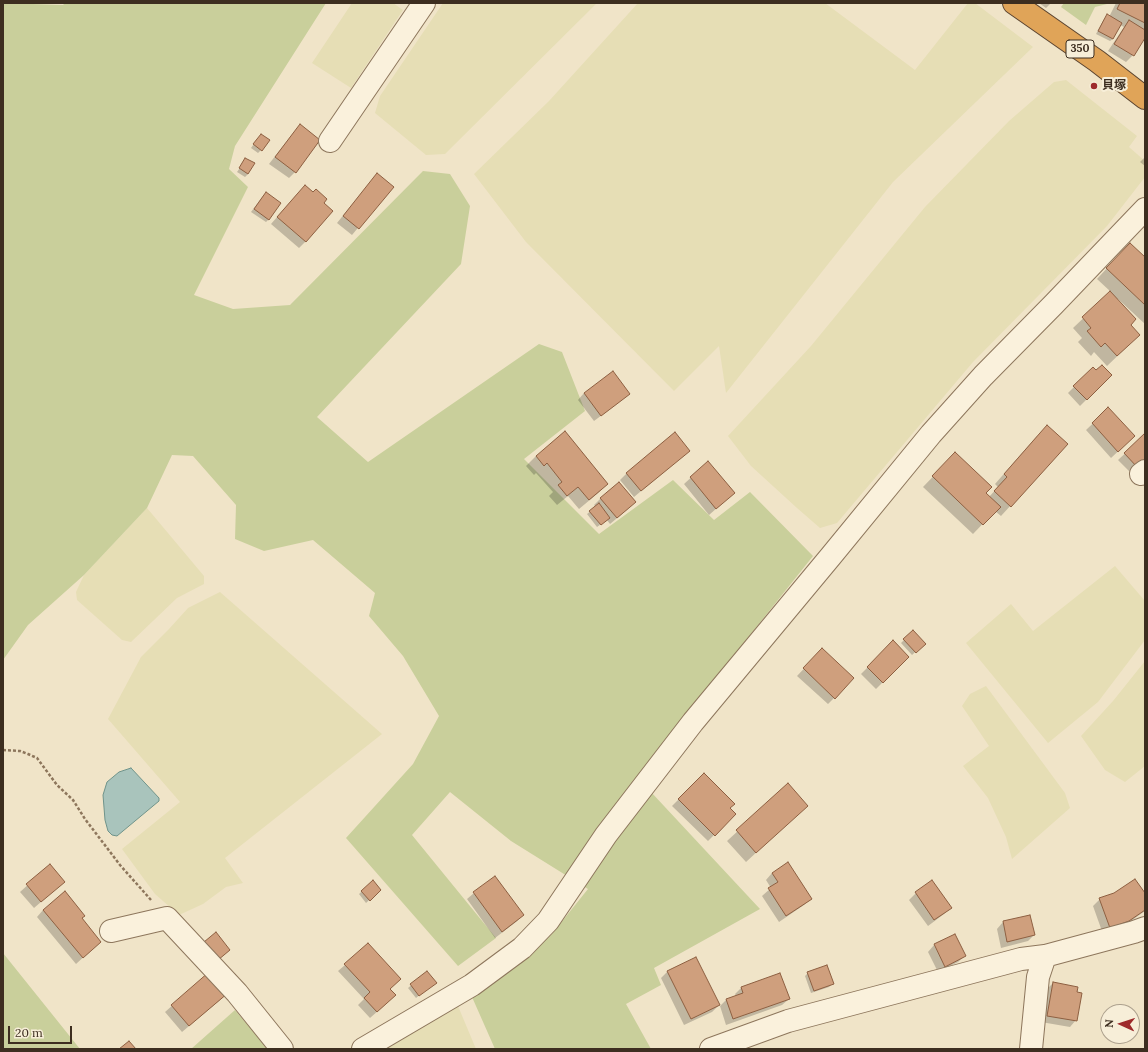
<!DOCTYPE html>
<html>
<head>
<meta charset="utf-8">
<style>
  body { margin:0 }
  #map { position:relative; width:1148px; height:1052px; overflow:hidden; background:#f0e4c8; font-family:Lora,serif }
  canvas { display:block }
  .frame { position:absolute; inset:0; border:4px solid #3d2e20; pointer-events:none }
  .north { position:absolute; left:1100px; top:1004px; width:40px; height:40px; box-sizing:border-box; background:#f7eed8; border:1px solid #ada18e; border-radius:50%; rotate:273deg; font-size:11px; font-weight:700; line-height:16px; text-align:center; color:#3d2e20 }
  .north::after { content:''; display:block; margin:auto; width:14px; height:18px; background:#9e2a2b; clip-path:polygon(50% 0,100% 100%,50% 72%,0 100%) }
  .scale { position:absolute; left:8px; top:1026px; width:64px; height:18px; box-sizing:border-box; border:2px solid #3d2e20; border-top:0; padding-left:5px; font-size:12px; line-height:14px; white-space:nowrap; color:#3d2e20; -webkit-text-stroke:3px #f7eed8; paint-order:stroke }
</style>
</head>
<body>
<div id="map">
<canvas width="1148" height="1052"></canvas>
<div class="frame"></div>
<div class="north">N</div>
<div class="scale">20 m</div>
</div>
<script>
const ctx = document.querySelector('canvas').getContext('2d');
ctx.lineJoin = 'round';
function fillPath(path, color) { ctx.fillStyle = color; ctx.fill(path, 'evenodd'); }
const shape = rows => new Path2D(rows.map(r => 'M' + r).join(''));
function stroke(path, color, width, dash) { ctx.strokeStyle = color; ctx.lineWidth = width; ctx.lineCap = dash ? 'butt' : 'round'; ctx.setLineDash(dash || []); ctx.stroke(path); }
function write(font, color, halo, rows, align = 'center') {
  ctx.font = font + ' Lora,"Noto Sans JP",serif'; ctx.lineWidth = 4; ctx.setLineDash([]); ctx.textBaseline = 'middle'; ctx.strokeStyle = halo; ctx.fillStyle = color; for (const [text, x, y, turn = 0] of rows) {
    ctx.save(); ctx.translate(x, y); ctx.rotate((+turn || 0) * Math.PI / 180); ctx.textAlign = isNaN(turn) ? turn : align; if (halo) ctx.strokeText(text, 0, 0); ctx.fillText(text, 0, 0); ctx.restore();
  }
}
const farmland = shape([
  [352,3,393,3,403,10,351,88,312,63],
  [443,3,597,3,445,154,426,155,375,113,380,96],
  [638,3,825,3,915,70,968,3,975,3,1033,47,893,182,726,393,719,346,674,391,526,242,474,174,549,101],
  [1066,80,1137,136,1129,147,1145,161,1145,177,1107,226,973,362,837,523,820,528,797,508,751,466,728,436,811,346,925,207,1009,121,1054,82],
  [147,508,204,576,204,584,177,598,131,642,122,640,77,600,76,592,84,575],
  [1115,566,1145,601,1145,640,1098,702,1048,743,966,643,1011,604,1033,631],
  [220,592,382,734,225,858,243,883,226,887,203,904,179,915,155,894,122,849,180,802,108,719,141,657,169,629,188,608],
  [1145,661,1145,766,1125,782,1105,770,1081,736,1113,701],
  [986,686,1065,793,1070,808,1012,859,1006,837,988,798,963,766,989,746,962,706,970,694],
  [458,1006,476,1049,386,1049]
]);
const green = shape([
  [3,3,63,5,65,3,326,3,235,146,229,169,248,187,194,295,233,309,290,305,423,171,450,174,470,206,461,264,317,417,368,462,539,344,562,352,585,411,524,459,599,534,673,480,714,520,750,492,813,556,637,777,760,909,654,968,661,985,626,1004,651,1049,495,1049,472,997,551,935,588,889,511,841,450,792,412,835,496,938,458,966,346,838,413,764,439,716,403,656,369,616,375,593,313,540,264,551,235,539,236,505,193,456,172,455,147,508,84,575,28,625,3,660],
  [1064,3,1111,3,1095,7,1086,25,1061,7],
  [3,953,80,1049,3,1049],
  [235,1010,268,1049,191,1049]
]);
const water = shape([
  [131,768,159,798,159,801,117,836,112,835,108,831,105,820,103,795,107,782,119,772,131,768]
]);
const shadow = shape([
  [1039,3,1051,3,1046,8],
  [1116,3,1145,3,1145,38,1144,38,1133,55,1126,62,1108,51,1124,27,1120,25,1113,39,1110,41,1096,34,1104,19,1107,16,1109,17],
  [300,125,295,172,289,178,269,164,294,132],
  [258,138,261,150,258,153,251,148],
  [1145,157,1145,166,1140,162],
  [246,159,248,174,245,177,237,172],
  [371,181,392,187,352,235,337,223],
  [298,193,306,241,299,248,271,224],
  [263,196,269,219,266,222,251,212],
  [1120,254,1145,258,1145,324,1118,299,1117,300,1129,325,1129,345,1107,366,1094,352,1091,356,1078,342,1082,338,1073,328,1111,292,1097,279],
  [1093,368,1096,372,1111,375,1080,406,1068,393],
  [584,393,629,394,622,400,594,421,578,400],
  [1108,409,1127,443,1111,458,1086,430],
  [1145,435,1145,460,1131,473,1118,460],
  [1037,436,1067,444,1001,516,995,511,973,534,923,487,946,463,989,497,998,487,995,484],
  [689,451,634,497,620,480,627,473],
  [536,456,607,484,597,494,579,509,568,496,557,505,549,496,553,492,536,473,534,475,526,466],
  [708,462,734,493,709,515,684,484],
  [601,498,628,509,610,524,607,520,597,527,587,514,596,507,594,505],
  [913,631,924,644,912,655,901,643],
  [893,642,908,657,876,689,861,674],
  [816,656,834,698,828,704,797,676],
  [704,774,735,814,708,841,672,806],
  [788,785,797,815,746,862,727,841],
  [788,863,811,899,804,905,779,922,762,896,771,888,766,880,772,873],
  [50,865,57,888,34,908,20,892],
  [373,881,380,890,366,903,359,894],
  [932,882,950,908,944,914,928,926,909,900,916,893],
  [474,893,523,915,516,922,495,938,467,899],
  [1145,895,1145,911,1121,928,1103,934,1093,906,1100,899],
  [43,910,80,919,100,942,76,964,37,917],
  [1003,922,1034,935,1028,941,1001,948,997,929],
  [954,935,965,956,958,962,938,972,928,952,934,945],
  [345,965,389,989,388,1002,370,1018,358,1005,364,999,338,971],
  [668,971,719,1005,712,1012,684,1025,661,978],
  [427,972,432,985,416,998,408,988],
  [209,973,220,1000,182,1032,165,1012],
  [808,973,832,984,829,987,811,993,805,976],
  [1053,983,1076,1020,1070,1027,1041,1022,1046,990],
  [741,988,789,999,782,1005,726,1025,720,1006,726,1000,736,996,735,994]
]);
const building = shape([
  [1120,3,1145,3,1145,23,1117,9,1120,3],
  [1107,14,1122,23,1113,39,1098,31,1107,14],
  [1129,20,1145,30,1145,38,1134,56,1114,44,1129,20],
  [300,124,320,140,296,173,275,157,300,124],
  [261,134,270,140,262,151,253,144,261,134],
  [245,158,255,163,248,174,239,168,245,158],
  [377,173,394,187,359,229,343,216,377,173],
  [305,185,313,192,316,189,327,199,324,203,333,211,306,242,277,217,305,185],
  [266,192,281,203,269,220,254,209,266,192],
  [1130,243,1145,257,1145,305,1106,268,1130,243],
  [1110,291,1136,319,1131,325,1140,335,1117,356,1105,343,1101,347,1087,331,1091,328,1082,317,1110,291],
  [1102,365,1112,375,1087,400,1073,386,1093,367,1096,370,1102,365],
  [613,371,630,394,601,416,584,393,613,371],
  [1108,407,1135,436,1118,452,1092,423,1108,407],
  [1047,425,1068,444,1011,507,994,491,1007,477,1004,474,1047,425],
  [565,431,608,484,589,500,578,487,567,496,558,485,562,482,547,463,544,466,536,456,565,431],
  [675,432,690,451,641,491,626,473,675,432],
  [1145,433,1145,461,1138,468,1124,453,1145,433],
  [955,452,992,487,986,493,1001,507,983,525,932,476,955,452],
  [708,461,735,493,716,509,690,477,708,461],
  [619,482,636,502,617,518,600,498,619,482],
  [599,503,610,518,601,525,589,511,599,503],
  [913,630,926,644,916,653,903,639,913,630],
  [893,640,909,657,883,683,867,667,893,640],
  [822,648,854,678,835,699,803,668,822,648],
  [704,773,735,804,730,808,736,814,715,836,678,799,704,773],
  [788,783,808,806,756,853,736,830,788,783],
  [788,862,812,899,786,916,768,888,778,882,772,873,788,862],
  [50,864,65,882,41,902,26,884,50,864],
  [495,876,524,915,502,932,473,892,495,876],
  [1135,879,1145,893,1145,910,1129,921,1110,928,1099,898,1114,893,1135,879],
  [373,880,381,890,370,901,361,891,373,880],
  [932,880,952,908,934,920,915,892,932,880],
  [65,891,85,916,82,918,101,942,83,958,43,910,65,891],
  [1030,915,1035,935,1007,942,1003,921,1030,915],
  [216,932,230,950,218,960,204,942,216,932],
  [955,934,966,956,945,967,934,944,955,934],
  [368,943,401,979,390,989,396,995,377,1012,364,998,370,992,344,964,368,943],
  [696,957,720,1005,691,1019,667,971,696,957],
  [827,965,834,984,814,991,807,972,827,965],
  [427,971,437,983,419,996,410,984,427,971],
  [209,972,228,993,189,1026,171,1005,209,972],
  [780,973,790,999,733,1019,726,999,743,993,741,987,780,973],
  [1053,982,1078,987,1077,992,1082,993,1077,1021,1047,1016,1053,982],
  [129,1041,136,1049,119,1049,129,1041]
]);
const path = shape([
  [3,750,20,751,28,754,37,758,57,785,73,800,85,819,120,865,151,900]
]);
const minor = shape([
  [330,141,424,3],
  [1141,474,1145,471],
  [111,931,167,918,237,993,282,1049],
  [363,1049,472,985,522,948,548,921,606,835,693,722,831,556,931,434,983,376,1054,304,1145,209],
  [711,1049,788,1021,1021,959,1045,956,1134,932,1145,928],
  [1031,1049,1038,977,1045,956]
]);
const highway = shape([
  [1014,3,1097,61,1145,98]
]);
const markers = [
  [1094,86,4,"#9e2a2b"]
];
const shields = [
  [1080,49,28]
];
const shieldNames = [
  ["350",1080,49]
];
const poiNames = [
  ["貝塚",1102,86]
];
fillPath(farmland, '#e6deb5');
fillPath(green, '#c9cf9b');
fillPath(water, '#a9c4bc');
stroke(water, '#6f938a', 1);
fillPath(shadow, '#0003');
fillPath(building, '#cf9f7d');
stroke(building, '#8d5f41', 1);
stroke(minor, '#8d765c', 24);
stroke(highway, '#5b4430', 24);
stroke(path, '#8d765c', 2.5, [3, 2]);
stroke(minor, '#faf1dc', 22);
stroke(highway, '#e0a458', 22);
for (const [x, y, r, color] of markers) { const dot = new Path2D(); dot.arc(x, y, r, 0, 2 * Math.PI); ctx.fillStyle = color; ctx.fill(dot); stroke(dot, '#f7eed8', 1.5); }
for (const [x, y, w] of shields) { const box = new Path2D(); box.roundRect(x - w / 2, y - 9, w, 18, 3); ctx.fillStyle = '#f7eed8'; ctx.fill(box); stroke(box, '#3d2e20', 1); }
write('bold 11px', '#3d2e20', null, shieldNames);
write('bold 12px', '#3d2e20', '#f7eed8', poiNames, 'left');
</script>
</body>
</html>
